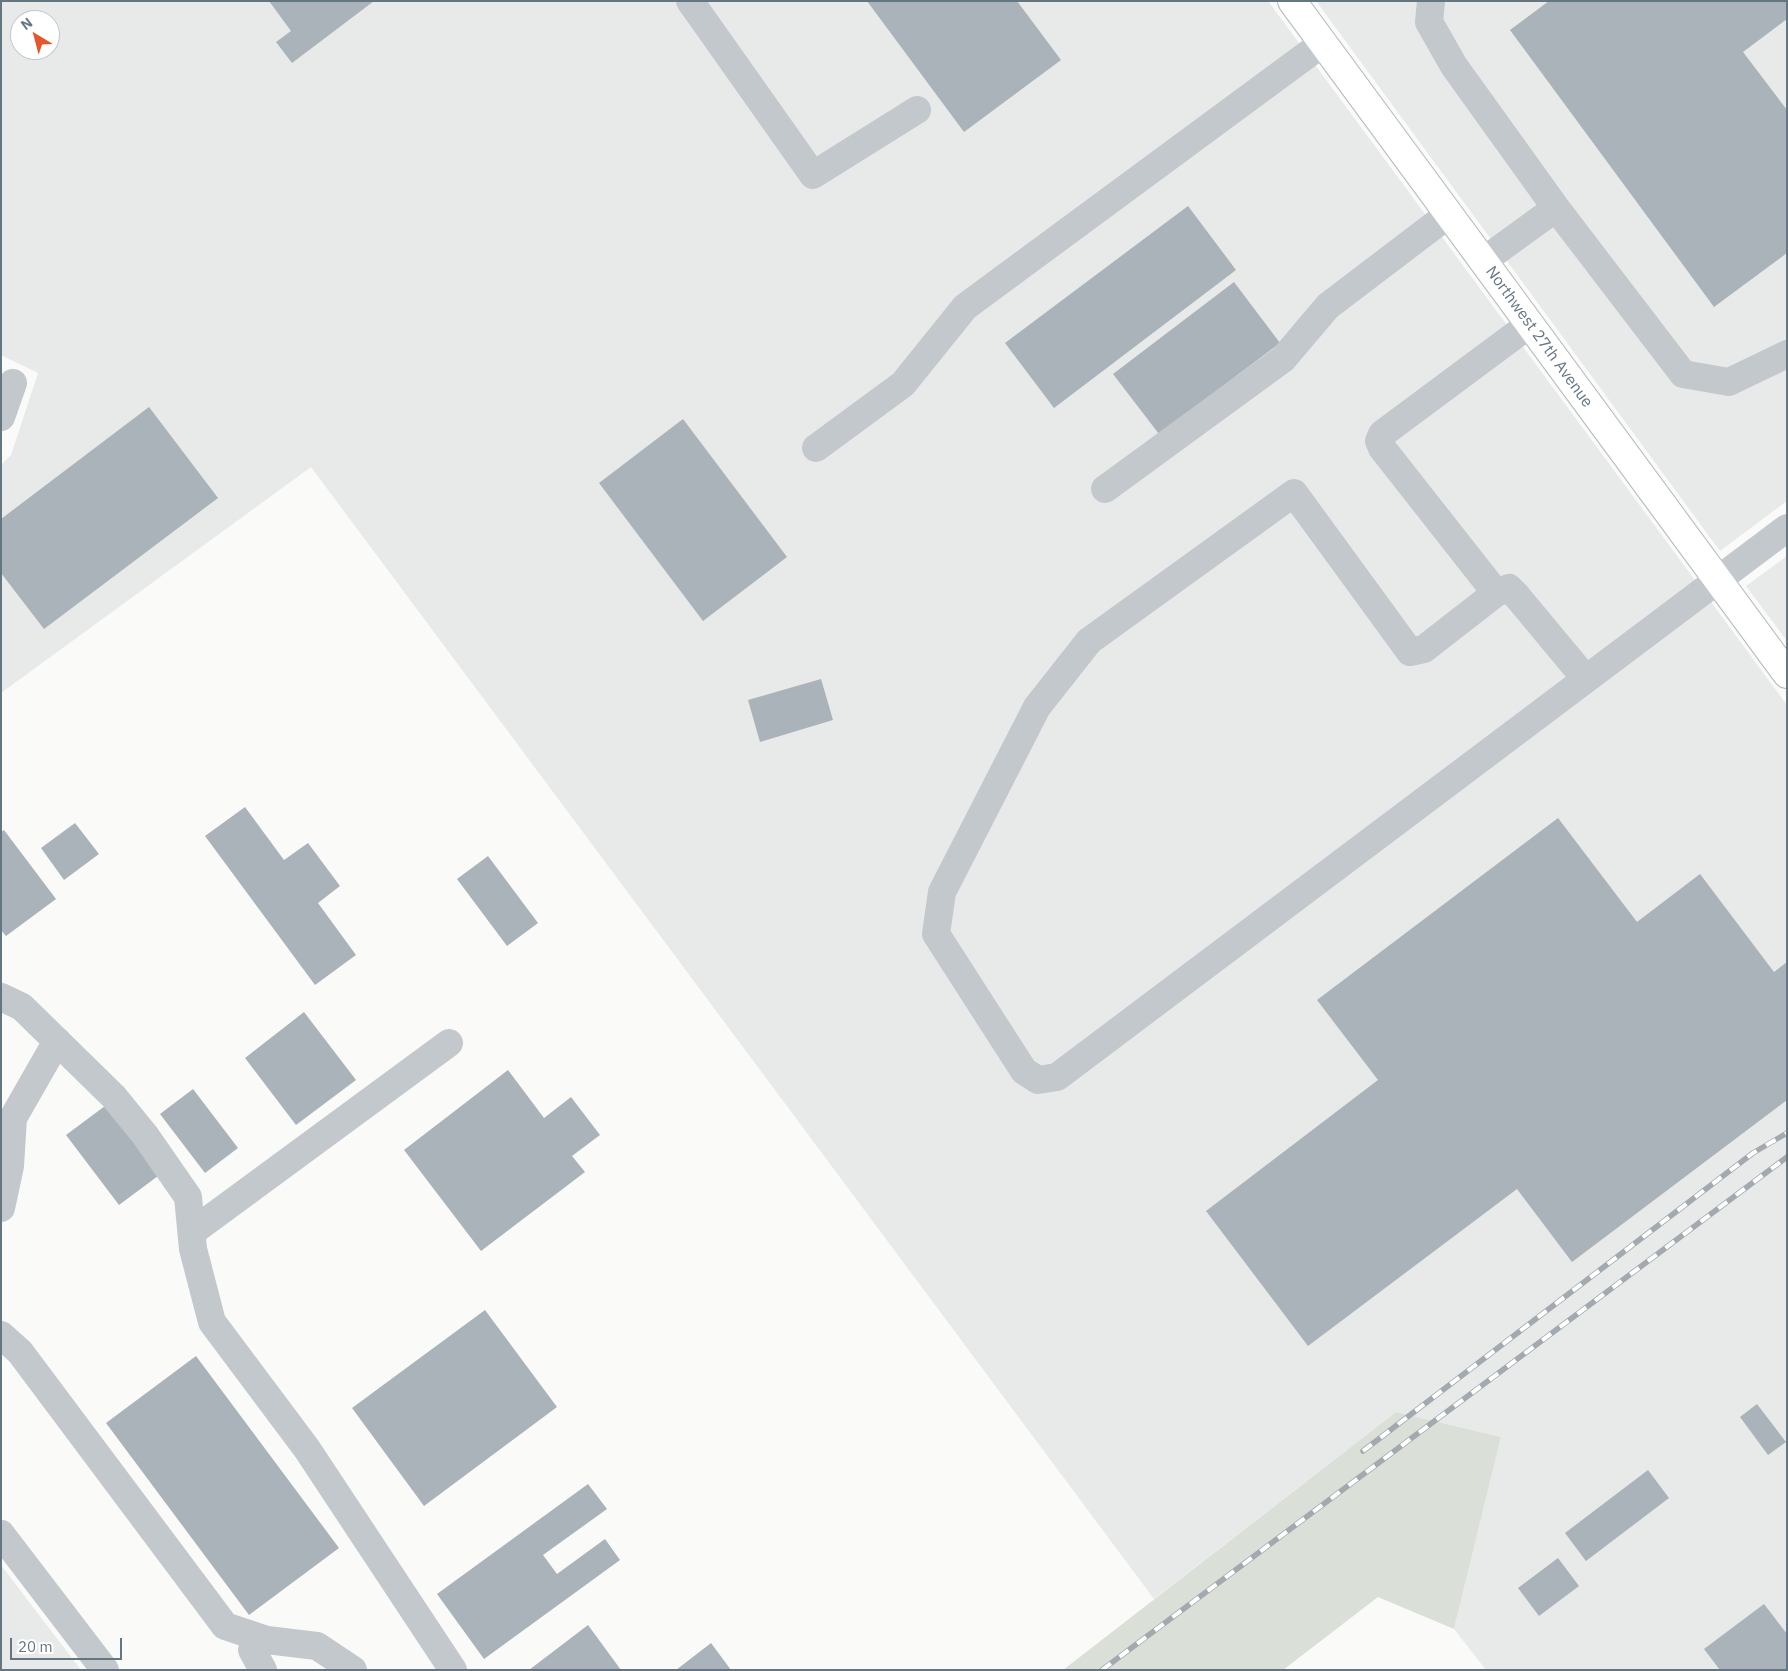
<!DOCTYPE html>
<html>
<head>
<meta charset="utf-8">
<style>
  body { margin:0 }
  #map { position:relative; width:1788px; height:1671px; overflow:hidden; background:#fafaf8; font-family:"IBM Plex Sans",sans-serif }
  canvas { display:block }
  .frame { position:absolute; inset:0; border:2px solid #657683; pointer-events:none }
  .north { position:absolute; left:10px; top:10px; width:50px; height:50px; box-sizing:border-box; background:#fff; border:1px solid #c1c8cd; border-radius:50%; rotate:323deg; font-size:14px; font-weight:700; line-height:20px; text-align:center; color:#657683 }
  .north::after { content:''; display:block; margin:auto; width:18px; height:22px; background:#e4572e; clip-path:polygon(50% 0,100% 100%,50% 72%,0 100%) }
  .scale { position:absolute; left:10px; top:1638px; width:112px; height:22px; box-sizing:border-box; border:2px solid #657683; border-top:0; padding-left:6px; font-size:15px; line-height:18px; white-space:nowrap; color:#657683; -webkit-text-stroke:4px #fff; paint-order:stroke }
</style>
</head>
<body>
<div id="map">
<canvas width="1788" height="1671"></canvas>
<div class="frame"></div>
<div class="north">N</div>
<div class="scale">20 m</div>
</div>
<script>
const ctx = document.querySelector('canvas').getContext('2d');
ctx.lineJoin = 'round';
function fillPath(path, color) { ctx.fillStyle = color; ctx.fill(path, 'evenodd'); }
const shape = rows => new Path2D(rows.map(r => 'M' + r).join(''));
function stroke(path, color, width, dash) { ctx.strokeStyle = color; ctx.lineWidth = width; ctx.lineCap = dash ? 'butt' : 'round'; ctx.setLineDash(dash || []); ctx.stroke(path); }
function write(font, color, halo, rows, align = 'center') {
  ctx.font = font + ' "IBM Plex Sans",sans-serif'; ctx.lineWidth = 5; ctx.setLineDash([]); ctx.textBaseline = 'middle'; ctx.strokeStyle = halo; ctx.fillStyle = color; for (const [text, x, y, turn = 0] of rows) {
    ctx.save(); ctx.translate(x, y); ctx.rotate((+turn || 0) * Math.PI / 180); ctx.textAlign = isNaN(turn) ? turn : align; if (halo) ctx.strokeText(text, 0, 0); ctx.fillText(text, 0, 0); ctx.restore();
  }
}
const built = shape([
  [1,1,1268,1,1787,705,1787,1670,1486,1670,1454,1629,1501,1437,1396,1412,1154,1599,311,467,1,693,1,465,11,455,38,373,1,355],
  [20,20,50,20,50,50,20,50],
  [1316,1,1787,1,1787,501,1720,551],
  [1787,556,1787,641,1746,586],
  [1,1565,81,1670,1,1670]
]);
const green = shape([
  [1396,1412,1501,1437,1454,1629,1378,1597,1283,1670,1063,1670]
]);
const building = shape([
  [269,1,374,1,292,63,276,42,291,31],
  [867,1,1017,1,1061,60,964,132],
  [1549,1,1787,1,1787,19,1743,52,1787,110,1787,253,1714,307,1510,30],
  [1188,206,1236,270,1054,408,1005,343],
  [1234,282,1280,343,1159,434,1113,374],
  [149,407,218,498,44,629,1,573,1,519],
  [683,419,787,557,703,621,599,483],
  [821,679,833,720,760,742,748,700],
  [245,807,284,860,308,843,340,886,318,903,356,955,315,985,205,836],
  [1558,818,1637,922,1700,874,1774,972,1787,962,1787,1100,1572,1262,1517,1189,1308,1346,1206,1211,1378,1080,1317,1000],
  [75,823,99,854,64,880,41,848],
  [4,830,56,899,6,936,1,930,1,832],
  [488,856,538,923,507,946,457,879],
  [304,1012,356,1080,296,1125,245,1058],
  [508,1070,544,1118,571,1097,600,1135,572,1156,585,1172,481,1251,404,1150],
  [193,1089,238,1148,205,1173,160,1114],
  [109,1103,162,1173,119,1205,66,1135],
  [485,1310,557,1407,424,1506,352,1408],
  [196,1356,339,1548,249,1615,106,1423],
  [1757,1404,1786,1442,1768,1455,1740,1417],
  [1648,1470,1669,1498,1586,1561,1565,1533],
  [588,1484,607,1509,543,1555,557,1574,605,1539,620,1560,484,1659,437,1594],
  [1558,1558,1579,1586,1539,1616,1518,1588],
  [1764,1604,1787,1634,1787,1670,1720,1670,1704,1649],
  [588,1625,621,1670,529,1670],
  [711,1643,731,1670,676,1670]
]);
const minor = shape([
  [690,1,813,175,917,110],
  [1431,1,1429,22,1454,66,1556,208,1483,261],
  [1556,208,1683,374,1729,382,1787,354],
  [1,417,13,383],
  [816,448,903,384,965,307,1323,43],
  [1105,489,1283,359,1328,306,1449,214],
  [1496,593,1382,448,1379,441,1382,434,1530,324],
  [1585,678,1516,595,1509,588,1496,593,1424,649,1410,652,1294,493,1089,641,1037,707,942,892,936,934,1024,1071,1038,1080,1057,1077,1787,528],
  [1,997,22,1007,114,1097,145,1135,188,1197,193,1249,212,1322,307,1449,453,1670],
  [1,1208,10,1166,13,1118,57,1041],
  [192,1232,449,1043],
  [1,1335,20,1352,225,1626,267,1640,317,1646,353,1670],
  [1,1534,105,1670],
  [263,1670,252,1650,267,1640]
]);
const major = shape([
  [1292,1,1787,674]
]);
const rail = shape([
  [1363,1451,1753,1153,1787,1133],
  [1102,1670,1787,1157]
]);
const streetNames = [
  ["Northwest 27th Avenue",1539,337,54]
];
fillPath(built, '#e8e9e9');
fillPath(green, '#dadfd7');
fillPath(building, '#aab3b9');
stroke(major, '#b5babe', 30);
stroke(minor, '#c3c8cc', 28);
stroke(major, '#fff', 28);
stroke(rail, '#a2aab0', 5.5);
stroke(rail, '#fff', 4, [11]);
write('16px', '#657683', '#fff', streetNames);
</script>
</body>
</html>
